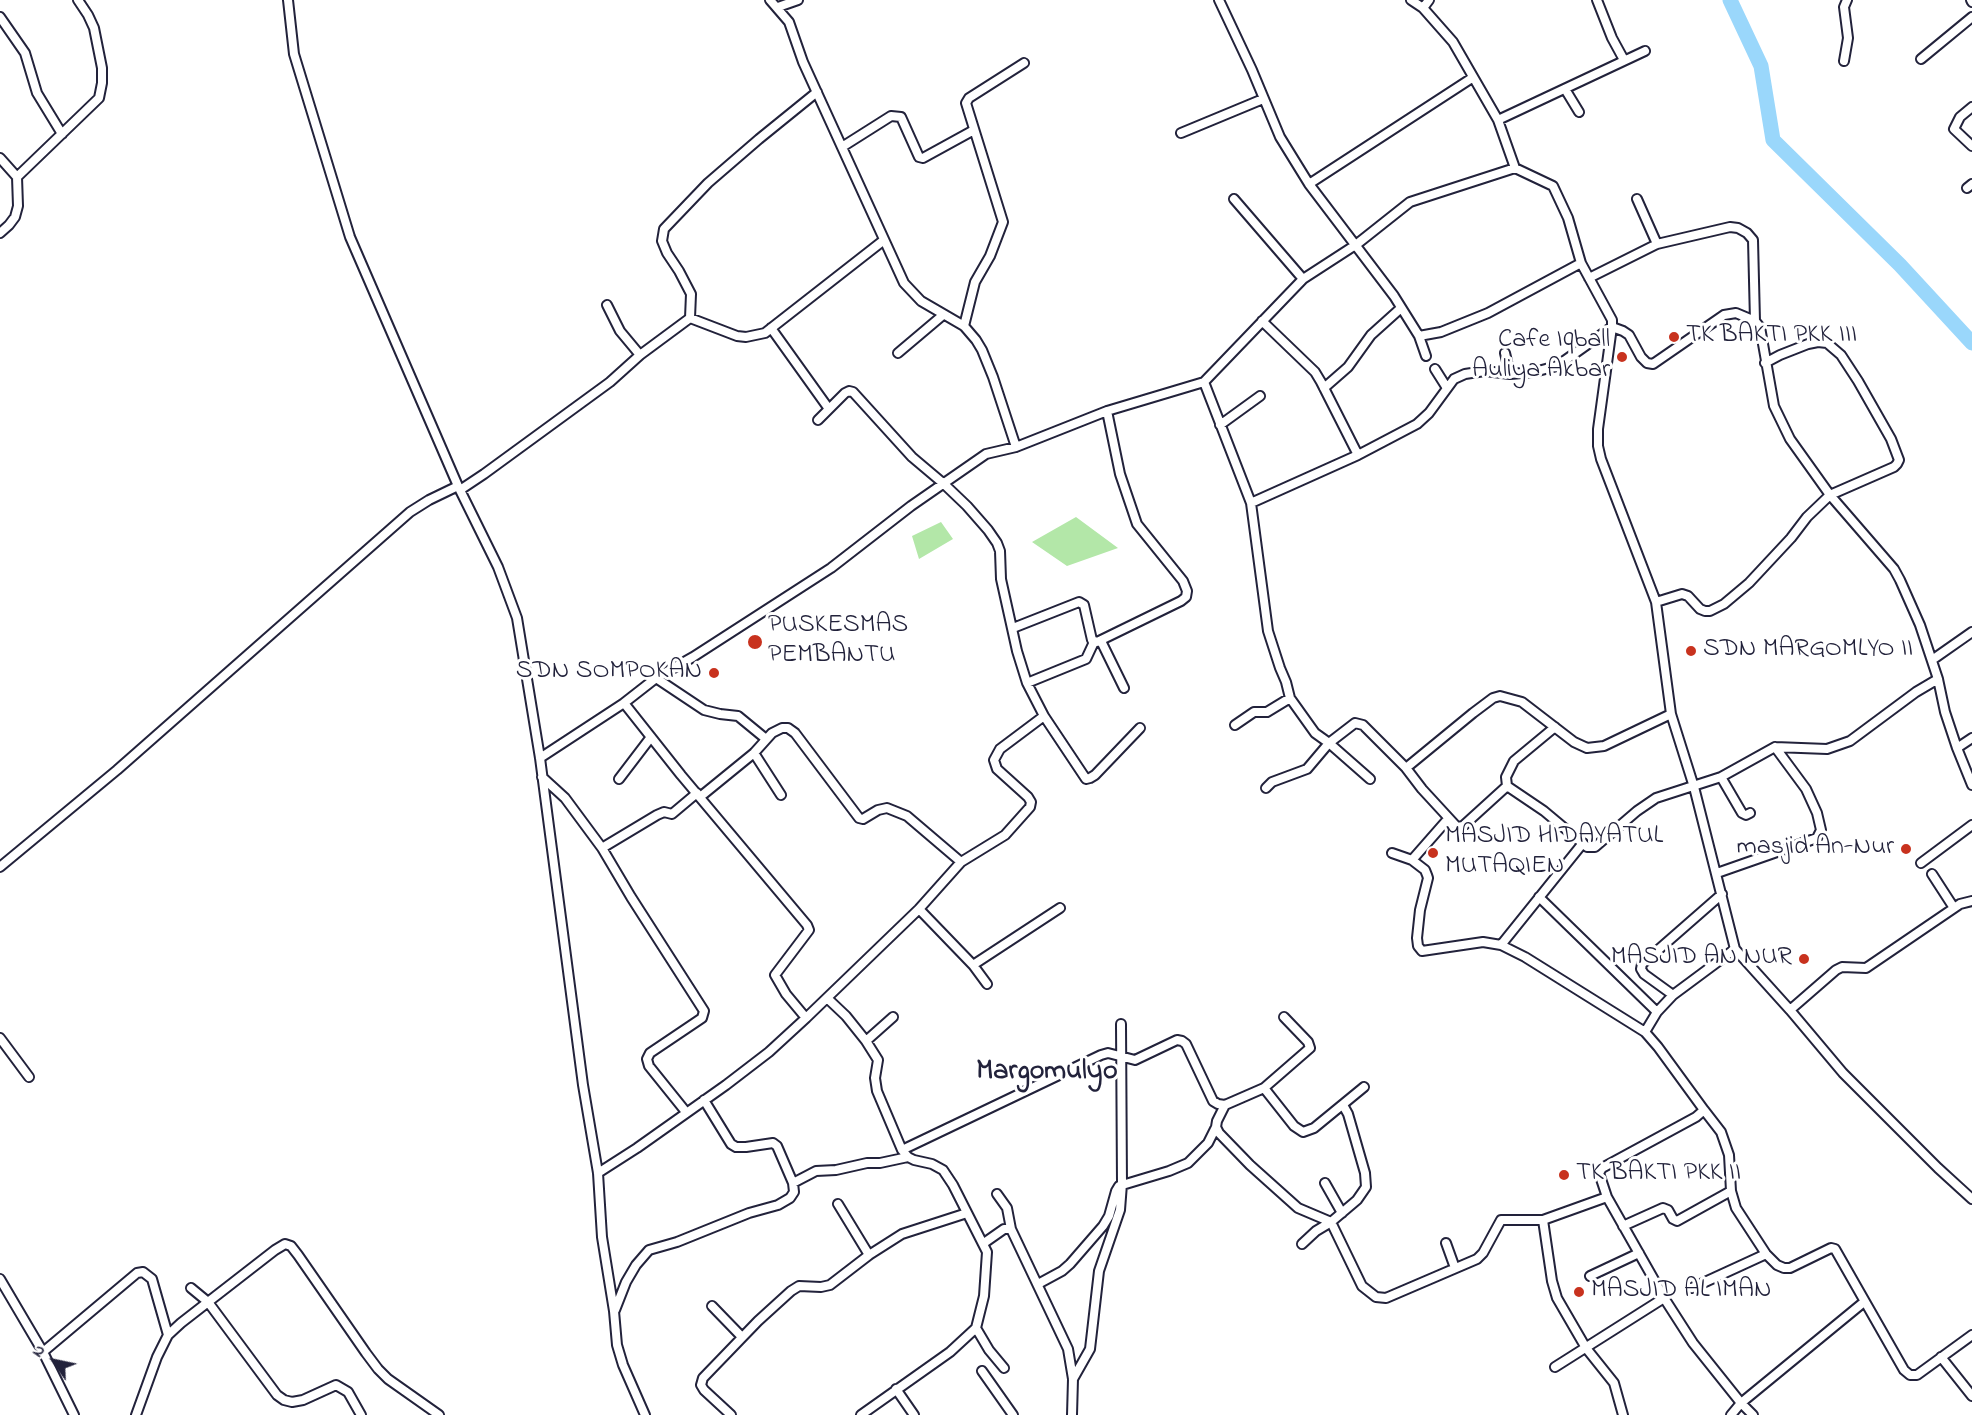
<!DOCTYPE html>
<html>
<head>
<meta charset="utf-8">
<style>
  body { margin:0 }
  #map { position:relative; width:1972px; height:1415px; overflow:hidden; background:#fff; font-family:"Indie Flower",sans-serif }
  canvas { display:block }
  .north { position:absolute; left:24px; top:1331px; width:60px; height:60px; -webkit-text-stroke:4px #fff; paint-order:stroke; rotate:303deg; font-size:16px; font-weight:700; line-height:24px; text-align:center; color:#22223b }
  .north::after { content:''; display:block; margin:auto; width:21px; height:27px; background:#22223b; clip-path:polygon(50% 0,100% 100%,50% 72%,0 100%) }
</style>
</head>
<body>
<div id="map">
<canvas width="1972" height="1415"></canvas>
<div class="north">N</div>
</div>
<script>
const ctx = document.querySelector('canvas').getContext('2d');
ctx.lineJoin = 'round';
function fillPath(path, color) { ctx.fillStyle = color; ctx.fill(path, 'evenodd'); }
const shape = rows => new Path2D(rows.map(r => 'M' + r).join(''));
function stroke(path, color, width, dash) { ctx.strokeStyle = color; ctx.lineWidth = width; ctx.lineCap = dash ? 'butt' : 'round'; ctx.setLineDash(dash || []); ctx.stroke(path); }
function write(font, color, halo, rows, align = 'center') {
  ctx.font = font + ' "Indie Flower",sans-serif'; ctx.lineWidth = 6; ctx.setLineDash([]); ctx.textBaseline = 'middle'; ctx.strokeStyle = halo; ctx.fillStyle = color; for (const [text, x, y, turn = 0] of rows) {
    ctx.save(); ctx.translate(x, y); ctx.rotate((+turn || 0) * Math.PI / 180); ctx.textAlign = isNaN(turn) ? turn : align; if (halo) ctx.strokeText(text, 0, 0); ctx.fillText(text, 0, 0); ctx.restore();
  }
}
const green = shape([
  [1076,517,1118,548,1067,566,1032,542],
  [941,522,953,539,919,559,912,536]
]);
const river = shape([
  [1730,0,1761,66,1773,140,1900,265,1972,343]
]);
const minor = shape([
  [288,0,294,54,350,237,458,486,498,567,517,618,540,758,583,1085,598,1173,602,1237,614,1311,617,1345,623,1365,645,1415],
  [770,0,789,22,803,62,904,283,921,301,964,326,976,340,982,350,993,377,1016,447],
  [1219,0,1252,70,1280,137,1309,184,1394,296,1419,336,1441,332,1488,313,1581,263],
  [1411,0,1423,8,1453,42,1498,120,1515,168,1553,186,1568,218,1581,263,1612,320,1612,327,1598,429,1598,446,1601,459,1656,602,1671,714,1694,787,1735,949,1673,995,1657,1012,1645,1032,1658,1047,1704,1110,1696,1117,1602,1168,1599,1173,1607,1197,1666,1301,1693,1343,1741,1403,1753,1415],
  [1597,0,1612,38,1624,60],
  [1971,0,1972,2],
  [778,7,798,0],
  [1423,8,1429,0],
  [0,17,25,53,37,93,62,134],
  [1921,59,1972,17],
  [1844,61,1848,38,1844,7,1847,0],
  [1565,89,1579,112],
  [1972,107,1960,117,1954,129,1972,146],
  [1498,120,1645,51],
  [1181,133,1263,99],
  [842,147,891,116,901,117,919,157,923,158,974,130],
  [0,158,17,177],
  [1309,184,1472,78],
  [1967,188,1972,184],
  [1234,199,1303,279],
  [1637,199,1657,244],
  [0,233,9,225,15,217,18,206,17,177,99,98,102,83,102,68,94,28,88,15,78,0],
  [1589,278,1657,244,1730,227,1738,228,1747,233,1753,240,1755,321],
  [607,305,620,331,640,355],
  [690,318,737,336,746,337,765,333,884,240],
  [1262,321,1315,372,1321,382,1358,455],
  [964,326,975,282,990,256,1003,222,966,103,969,98,1024,63],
  [1419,336,1426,356],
  [898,353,943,315],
  [1505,353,1510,374],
  [1435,369,1447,388],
  [1204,382,1251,503,1268,631,1280,668,1286,682,1290,698,1315,733,1329,743,1355,723,1363,725,1406,768,1422,789,1457,827,1463,826,1507,786,1544,811,1587,847,1595,847,1637,811,1656,798,1721,777,1775,747,1827,749,1850,741,1916,692,1938,679],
  [1324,388,1348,367,1371,335,1401,308],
  [818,420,829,409],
  [1220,425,1260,396],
  [460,490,484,474,610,382,640,355,690,318,691,294,679,271,667,253,662,241,664,229,708,183,759,139,817,92],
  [1251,503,1358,455,1417,424,1429,413,1454,379,1465,374,1485,371,1510,374,1534,372,1557,366,1612,327,1623,331,1629,335,1641,357,1647,363,1653,364,1724,315,1736,313,1755,321,1760,327,1774,406,1790,439,1830,495,1894,569,1900,580,1920,625,1938,679,1945,712,1957,748,1972,785],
  [1656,602,1682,594,1688,596,1700,609,1705,611,1710,611,1724,604,1749,583,1791,538,1807,517,1830,495,1894,467,1897,464,1899,460,1891,439,1858,381,1841,355,1827,343,1818,342,1808,344,1780,355,1765,363],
  [1013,628,1079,602,1084,605,1092,640,1097,642,1181,601,1186,597,1187,591,1183,581,1137,524,1120,474,1107,411],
  [1101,641,1124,688],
  [1932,660,1972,632],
  [656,678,704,710,720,714,738,716,766,739],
  [1027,683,1086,659,1094,642],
  [624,703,681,775,807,925,809,930,806,934,775,975,786,994,806,1018,919,909,961,862,1005,835,1030,807,1031,802,1028,797,997,769,994,760,1000,749,1044,716,1027,683,1017,651,1001,579,1000,551,997,543,988,530,967,506,944,484,912,457,853,392,849,391,845,393,829,409,771,328],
  [1044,716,1086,779,1090,778,1095,775,1140,728],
  [1235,725,1254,712,1267,712,1290,698],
  [1957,748,1972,738],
  [754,753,781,795],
  [540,758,624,703,656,678,693,657,831,568,911,506,986,454,1016,447,1107,411,1204,382,1303,279,1357,244,1410,202,1515,168],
  [1406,768,1473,713,1493,698,1500,696,1522,702,1574,742,1587,748,1604,746,1671,714],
  [542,777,565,798,602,848],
  [1721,777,1742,813,1746,815,1750,813],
  [619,779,651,737],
  [1507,786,1506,777,1514,761,1555,727],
  [1266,788,1272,782,1307,769,1329,743,1370,779],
  [700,797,754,753,772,733,782,728,788,728,795,733,859,818,863,819,878,810,887,808,907,816,961,862],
  [1392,853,1412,860,1425,870,1427,875,1428,878,1420,910,1417,938,1418,946,1422,951,1483,942,1501,945,1525,957,1645,1032],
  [1412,860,1448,819],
  [1921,863,1972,825],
  [0,867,117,770,410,512,429,500,458,486],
  [1717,873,1817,838,1821,830,1817,813,1806,789,1775,747],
  [1932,874,1954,908],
  [1539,897,1657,1012],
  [1972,901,1960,904,1866,968,1842,967,1836,970,1790,1010,1843,1073,1938,1168,1972,1199],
  [919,909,973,965,987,984],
  [1501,945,1583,843],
  [1735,949,1790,1010],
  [973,965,1060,908],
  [1673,995,1644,974,1641,969,1642,964,1722,894],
  [827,998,846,1016,866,1041,878,1060,875,1078,877,1091,902,1150,908,1157,914,1160,932,1164,943,1170,953,1185,987,1252,984,1296,976,1328,950,1352,861,1415],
  [0,1038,29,1077],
  [866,1041,893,1017],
  [1264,1088,1310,1048,1308,1042,1284,1017],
  [1225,1105,1217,1121,1216,1127,1219,1133,1250,1165,1298,1208,1331,1222],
  [1343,1105,1348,1114,1365,1173,1366,1187,1357,1200,1331,1222,1362,1286,1376,1297,1386,1298,1477,1259,1483,1253,1501,1220,1543,1220,1607,1197],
  [1704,1110,1721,1132,1729,1155,1731,1191,1736,1208,1766,1254,1777,1265,1784,1268,1790,1268,1831,1248,1835,1249,1904,1370,1910,1375,1917,1375,1972,1335],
  [686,1112,649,1066,647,1059,650,1053,702,1018,704,1011,631,897,602,848,657,815,664,812,672,814,697,793],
  [902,1150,1101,1055,1108,1053,1135,1060,1177,1040,1182,1041,1186,1044,1213,1101,1218,1104,1225,1105,1264,1088,1294,1126,1303,1132,1314,1128,1364,1087],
  [598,1173,637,1148,726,1085,769,1052,806,1018],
  [793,1183,816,1171,836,1170,867,1163,880,1163,908,1157],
  [1325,1183,1342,1213],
  [997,1194,1007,1208,1011,1229,1068,1349,1073,1379,1072,1415],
  [838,1204,869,1255],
  [1543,1220,1552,1281,1557,1298,1586,1348,1614,1383,1623,1415],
  [1623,1226,1663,1208,1668,1210,1673,1219,1677,1221,1731,1191],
  [984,1243,1004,1229,1011,1229],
  [1446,1243,1455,1268],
  [1302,1244,1316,1231,1331,1222],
  [1590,1276,1639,1253],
  [0,1279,43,1352,74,1415],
  [1038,1284,1062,1271,1070,1264,1103,1226,1109,1216,1116,1191,1119,1186,1169,1171,1188,1163,1208,1143,1216,1127],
  [191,1288,208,1302,277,1395,284,1400,292,1402,303,1400,336,1385,348,1392,361,1415],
  [1692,1288,1766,1254],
  [712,1306,742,1337],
  [615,1310,626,1282,636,1265,649,1250,677,1242,749,1213,778,1205,790,1198,794,1192,793,1183,777,1146,773,1143,746,1147,736,1147,731,1144,704,1100],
  [976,1328,989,1350,1004,1368],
  [43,1352,137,1273,143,1272,152,1279,168,1335],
  [1941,1357,1972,1396],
  [1555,1367,1664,1298],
  [982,1371,1013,1415],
  [1073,1379,1090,1349,1099,1271,1120,1210,1122,1184,1121,1024],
  [896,1389,914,1415],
  [136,1415,157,1357,168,1335,181,1323,275,1250,285,1244,291,1246,298,1255,366,1353,378,1369,388,1379,439,1415],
  [731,1415,704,1390,701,1385,703,1378,758,1321,791,1291,799,1286,821,1287,830,1285,869,1255,902,1234,967,1213],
  [1731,1415,1741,1403,1864,1302]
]);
const markers = [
  [1674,337,6,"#c8321e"],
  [1622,357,6,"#c8321e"],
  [755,642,8,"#c8321e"],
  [1691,651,6,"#c8321e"],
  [714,673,6,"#c8321e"],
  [1906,849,6,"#c8321e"],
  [1433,853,6,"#c8321e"],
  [1804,959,6,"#c8321e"],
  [1564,1175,6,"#c8321e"],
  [1579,1292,6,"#c8321e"]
];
const poiNames = [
  ["TK BAKTI PKK III",1686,337],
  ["Cafe Iqball",1610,342,"right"],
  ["Auliya Akbar",1610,372,"right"],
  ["PUSKESMAS",768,627],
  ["PEMBANTU",768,657],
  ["SDN MARGOMLYO II",1703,651],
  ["SDN SOMPOKAN",702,673,"right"],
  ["MASJID HIDAYATUL",1445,838],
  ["MUTAQIEN",1445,868],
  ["masjid An-Nur",1894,849,"right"],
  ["MASJID AN NUR",1792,959,"right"],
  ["TK BAKTI PKK II",1576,1175],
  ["MASJID AL IMAN",1591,1292]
];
const quarterNames = [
  ["Margomulyo",1047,1073]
];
fillPath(green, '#b3e7a8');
stroke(river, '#9ad7fb', 15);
stroke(minor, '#22223b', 12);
stroke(minor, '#fff', 8);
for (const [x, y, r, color] of markers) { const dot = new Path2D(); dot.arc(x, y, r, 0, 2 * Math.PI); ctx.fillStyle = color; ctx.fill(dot); stroke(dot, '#fff', 2); }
write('26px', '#22223b', '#fff', poiNames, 'left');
write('bold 28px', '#22223b', '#fff', quarterNames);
</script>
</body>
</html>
